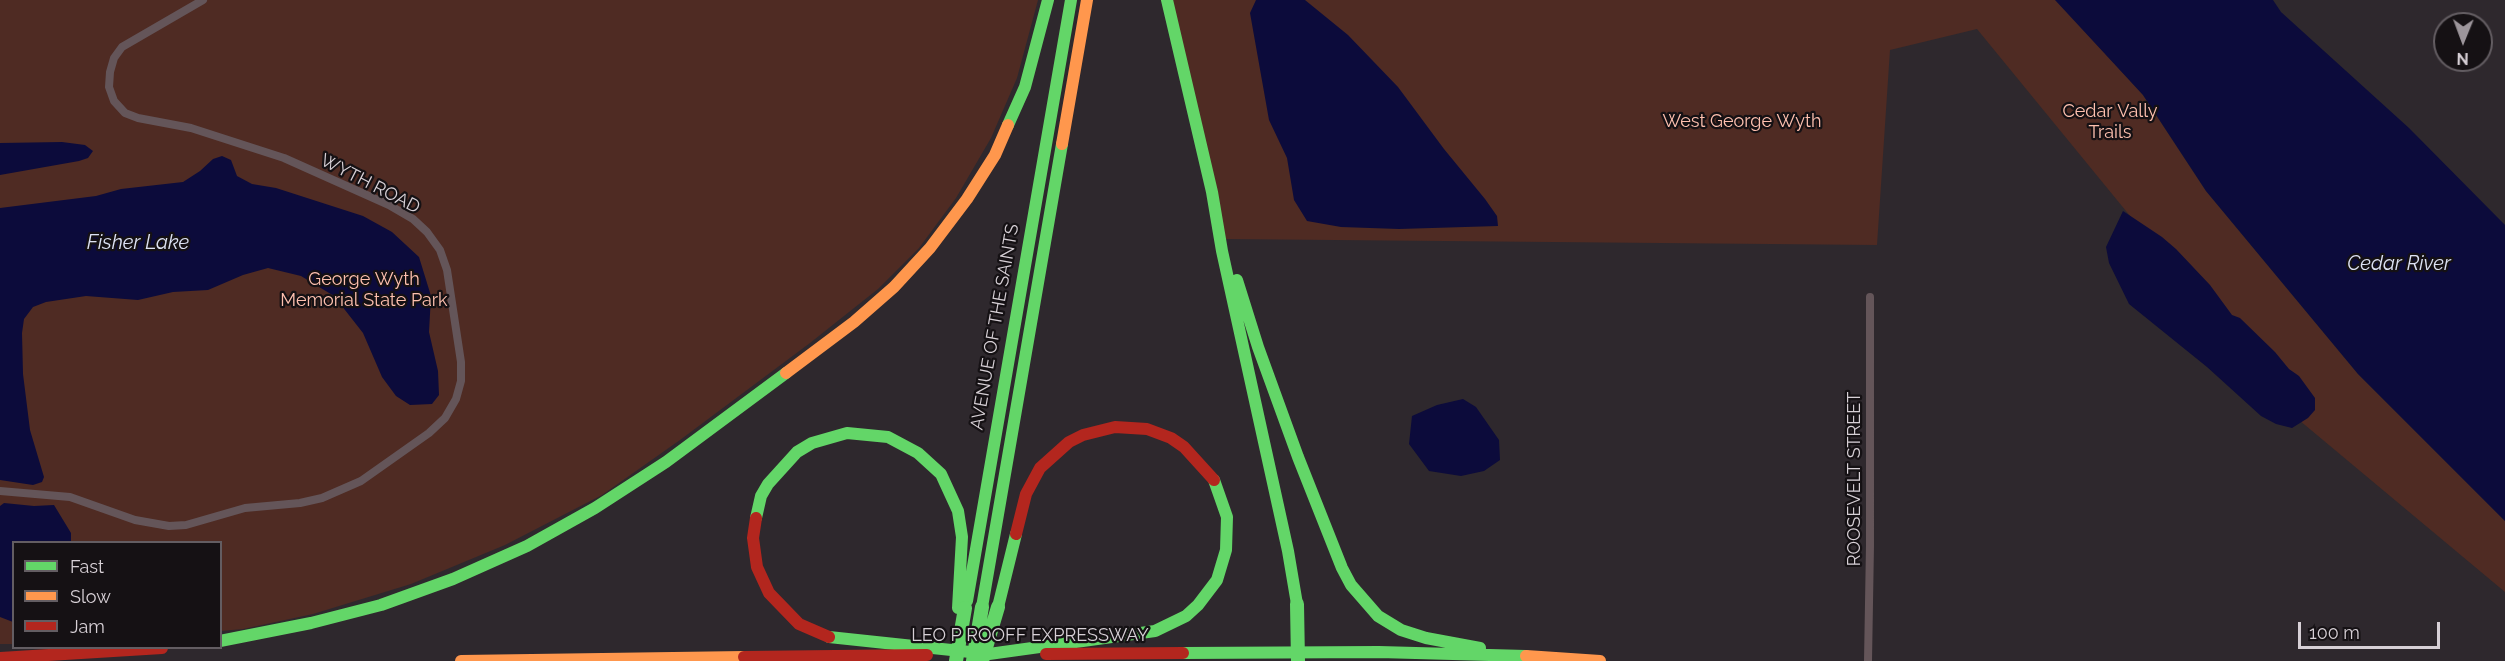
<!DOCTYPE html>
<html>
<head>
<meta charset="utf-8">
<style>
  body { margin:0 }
  #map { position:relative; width:2505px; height:661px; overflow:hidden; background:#2e282d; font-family:Raleway,sans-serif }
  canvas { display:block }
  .legend { position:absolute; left:12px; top:541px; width:210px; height:108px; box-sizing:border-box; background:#151114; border:2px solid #635d62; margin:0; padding:8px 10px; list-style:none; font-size:18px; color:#d7d0d6 }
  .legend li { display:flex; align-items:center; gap:12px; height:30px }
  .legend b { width:30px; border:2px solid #635d62 }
  .north { position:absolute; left:2433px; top:12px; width:60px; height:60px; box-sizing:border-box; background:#151114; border:2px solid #635d62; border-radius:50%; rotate:181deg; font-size:16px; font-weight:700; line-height:24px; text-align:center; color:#d7d0d6 }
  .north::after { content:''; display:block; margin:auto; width:21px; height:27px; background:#9c959b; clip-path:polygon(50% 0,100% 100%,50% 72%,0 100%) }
  .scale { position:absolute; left:2298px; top:622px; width:142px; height:27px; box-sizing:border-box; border:3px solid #d7d0d6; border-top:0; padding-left:8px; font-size:18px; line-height:21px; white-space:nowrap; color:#d7d0d6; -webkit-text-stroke:4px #151114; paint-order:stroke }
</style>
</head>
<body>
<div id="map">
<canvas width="2505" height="661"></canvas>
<ul class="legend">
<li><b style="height:8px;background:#63d668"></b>Fast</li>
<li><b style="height:8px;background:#ff974d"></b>Slow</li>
<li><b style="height:8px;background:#b3261e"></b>Jam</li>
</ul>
<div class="north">N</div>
<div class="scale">100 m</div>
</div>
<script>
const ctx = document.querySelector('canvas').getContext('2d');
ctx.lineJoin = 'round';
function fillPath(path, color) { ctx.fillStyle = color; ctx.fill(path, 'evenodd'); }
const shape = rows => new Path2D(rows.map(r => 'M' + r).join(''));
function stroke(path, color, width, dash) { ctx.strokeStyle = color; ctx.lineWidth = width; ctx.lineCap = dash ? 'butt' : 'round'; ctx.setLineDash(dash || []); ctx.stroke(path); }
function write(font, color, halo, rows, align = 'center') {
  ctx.font = font + ' Raleway,sans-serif'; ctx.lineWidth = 4.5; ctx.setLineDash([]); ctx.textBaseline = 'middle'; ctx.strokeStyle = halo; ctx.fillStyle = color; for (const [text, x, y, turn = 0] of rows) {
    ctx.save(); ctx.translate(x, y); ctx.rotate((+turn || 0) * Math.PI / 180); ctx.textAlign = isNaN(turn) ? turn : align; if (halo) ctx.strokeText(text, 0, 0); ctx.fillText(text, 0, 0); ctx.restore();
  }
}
const green = shape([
  [0,0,1038,0,1017,78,991,138,956,198,919,248,878,289,810,343,680,440,602,495,505,545,411,584,313,614,243,629,221,631,220,542,14,542,13,644,0,644],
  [1169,0,2057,0,2143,95,2206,191,2358,374,2505,521,2505,592,2293,415,1977,29,1890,50,1877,245,1225,239]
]);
const water = shape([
  [1256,0,1305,0,1348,35,1398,87,1444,149,1485,199,1497,216,1498,226,1399,229,1341,227,1307,221,1294,200,1287,158,1269,120,1250,13],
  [2055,0,2273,0,2281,12,2409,128,2505,225,2505,521,2358,374,2206,191,2143,95],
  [62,142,85,145,93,151,88,158,79,161,0,175,0,143],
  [222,156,231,160,237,176,252,184,276,188,363,216,392,232,419,257,431,296,429,332,438,371,439,395,432,404,410,405,396,396,382,377,363,333,334,296,301,276,268,268,243,275,208,290,173,292,138,300,86,296,46,302,33,307,24,319,22,333,23,374,30,430,44,477,42,482,33,485,0,480,0,208,96,196,121,189,183,182,200,171,213,159],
  [2123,211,2162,237,2176,249,2210,285,2232,315,2240,318,2275,352,2289,369,2299,376,2315,398,2315,410,2308,418,2292,428,2276,424,2261,416,2207,367,2129,304,2109,263,2106,247],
  [1463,399,1476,407,1499,440,1500,460,1484,471,1461,476,1429,471,1409,444,1412,416,1437,405],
  [4,503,34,506,54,505,71,533,71,542,14,542,13,622,0,617,0,506]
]);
const street = shape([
  [0,491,70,497,135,520,169,526,186,525,245,508,300,503,322,498,361,481,429,433,445,418,456,399,461,381,461,362,447,270,440,250,427,232,413,219,389,205,284,158,191,128,138,118,125,113,114,101,109,87,110,72,114,58,122,47,203,0],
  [1868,661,1870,545,1870,297]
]);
const fast = shape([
  [1167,0,1212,192,1222,251,1288,551,1297,604],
  [1008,125,1025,87,1048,0],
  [1237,280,1258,347,1298,457,1342,568,1351,585,1378,616,1401,630,1426,638,1480,648],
  [756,518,761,496,768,484,797,452,812,443,847,433,888,437,918,453,941,474,958,511,962,537,958,608],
  [967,601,1071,0],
  [982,607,1062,144],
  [998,607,1016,534],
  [829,637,989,654,1155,631,1186,616,1198,605,1217,580,1226,550,1227,517,1214,480],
  [220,641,311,623,381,605,453,579,527,546,595,508,666,462,786,373],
  [1183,653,1379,652,1526,656]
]);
const slow = shape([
  [1062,144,1087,0],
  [786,373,854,322,894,287,930,248,967,199,995,155,1008,125],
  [1526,656,1600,661],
  [461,661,744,657]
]);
const jam = shape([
  [756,518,753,538,757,567,769,593,799,624,829,637],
  [1016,534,1026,494,1040,468,1069,442,1083,435,1115,427,1147,429,1171,438,1184,447,1214,480],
  [1046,654,1183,653],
  [744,657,927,655],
  [0,658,162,648]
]);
const fastBridge = shape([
  [1297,604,1298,661],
  [956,661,965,608],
  [973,661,982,607],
  [982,661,998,607]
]);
const parkNames = [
  ["Cedar Vally",2110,112],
  ["Trails",2110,133],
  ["West George Wyth",1742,122],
  ["George Wyth",364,280],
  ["Memorial State Park",364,301]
];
const streetNames = [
  ["WYTH ROAD",370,184,27],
  ["AVENUE OF THE SAINTS",995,327,-80],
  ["ROOSEVELT STREET",1855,479,-90],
  ["LEO P ROOFF EXPRESSWAY",1030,636]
];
const waterNames = [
  ["Fisher Lake",138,243],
  ["Cedar River",2399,264]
];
fillPath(green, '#4f2b23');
fillPath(water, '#0c0b3b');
stroke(street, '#645559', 8);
stroke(fast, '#63d668', 12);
stroke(slow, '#ff974d', 12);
stroke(jam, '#b3261e', 12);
stroke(fastBridge, '#63d668', 14);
write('18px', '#fec0af', '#151114', parkNames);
write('18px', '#d7d0d6', '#151114', streetNames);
write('italic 20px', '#dde2f4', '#151114', waterNames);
</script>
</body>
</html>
